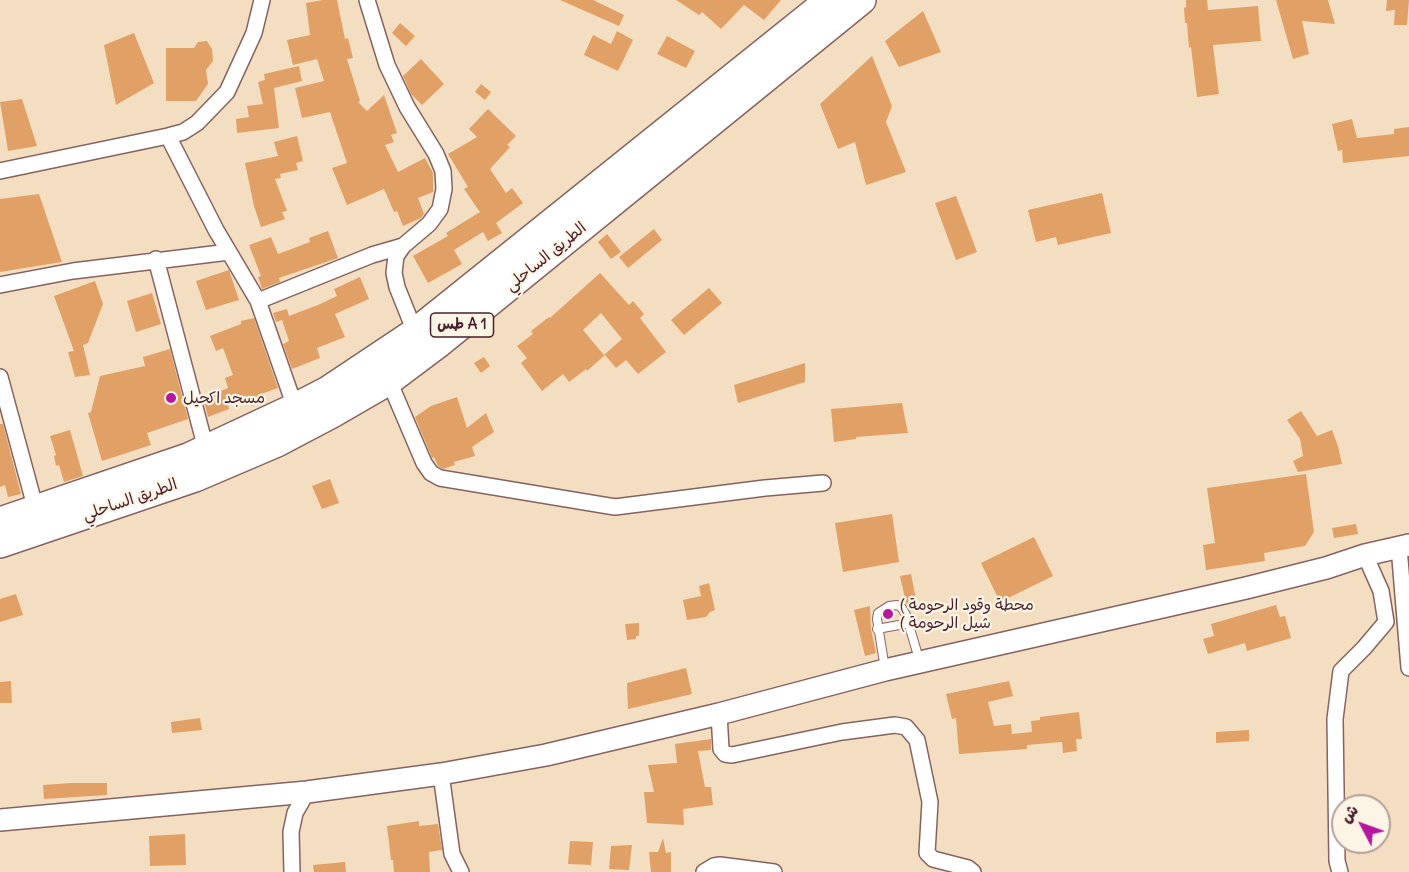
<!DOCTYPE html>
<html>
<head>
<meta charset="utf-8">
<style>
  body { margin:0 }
  #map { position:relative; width:1409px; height:872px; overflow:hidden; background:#f4dec1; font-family:Delius,"Playpen Sans Arabic",sans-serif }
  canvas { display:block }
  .north { position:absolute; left:1331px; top:794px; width:60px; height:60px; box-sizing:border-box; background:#fcf5e5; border:2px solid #b59f9b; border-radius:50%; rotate:311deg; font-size:16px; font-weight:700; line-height:24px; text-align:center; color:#4a1f2b }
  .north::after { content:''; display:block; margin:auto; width:21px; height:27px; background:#b5179e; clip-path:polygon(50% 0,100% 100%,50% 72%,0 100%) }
</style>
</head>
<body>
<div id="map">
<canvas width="1409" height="872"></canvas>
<div class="north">ش</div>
</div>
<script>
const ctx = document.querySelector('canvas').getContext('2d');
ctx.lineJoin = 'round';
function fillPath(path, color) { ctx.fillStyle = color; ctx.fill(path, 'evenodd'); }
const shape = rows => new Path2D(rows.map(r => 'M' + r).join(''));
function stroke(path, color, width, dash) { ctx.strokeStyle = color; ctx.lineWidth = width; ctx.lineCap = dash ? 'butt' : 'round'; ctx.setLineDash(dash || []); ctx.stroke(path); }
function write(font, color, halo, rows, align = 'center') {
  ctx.font = font + ' Delius,"Playpen Sans Arabic",sans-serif'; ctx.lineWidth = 4.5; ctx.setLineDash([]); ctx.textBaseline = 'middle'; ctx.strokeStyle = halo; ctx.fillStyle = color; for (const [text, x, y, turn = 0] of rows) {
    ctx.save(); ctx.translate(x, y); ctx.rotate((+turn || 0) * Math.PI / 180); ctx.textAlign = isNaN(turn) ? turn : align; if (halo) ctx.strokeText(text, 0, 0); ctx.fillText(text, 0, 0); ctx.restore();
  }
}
const building = shape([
  [323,0,337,0,345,39,348,38,353,58,347,59,360,101,358,102,367,111,384,95,397,133,391,135,394,142,385,145,398,172,425,158,433,173,433,192,418,198,424,214,421,218,403,226,397,211,394,212,384,189,347,205,332,168,347,163,330,112,302,118,295,88,324,81,317,59,293,65,287,40,310,35,306,3],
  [560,0,593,0,624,15,619,26],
  [676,0,781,0,764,20,744,5,721,29,702,12,699,15],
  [1186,0,1207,0,1208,10,1258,6,1261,41,1213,45,1219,94,1197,97,1191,47,1189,48,1187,23,1185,23,1184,8,1186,7],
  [1276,0,1328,0,1335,24,1302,21,1309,54,1293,59],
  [1387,0,1409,0,1407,25,1394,25,1395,10,1386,11],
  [923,11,941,52,899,67,885,41],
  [400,23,415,36,406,46,392,33],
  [617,31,633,40,618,71,584,55,593,35,611,44],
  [134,33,154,83,116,105,104,45],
  [667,36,695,51,686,68,657,54],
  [207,41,212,49,213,61,206,70,208,84,196,101,166,101,166,48,194,48,198,42],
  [872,56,892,106,886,122,906,172,866,185,855,142,838,149,820,104],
  [421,59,444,84,422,105,411,94,403,76],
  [299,66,302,81,274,88,279,128,237,133,236,119,249,117,247,106,263,104,258,82,265,80,264,74],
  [481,84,491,92,485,100,475,92],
  [22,99,37,146,8,151,0,102],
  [488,109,516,136,507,145,510,147,490,169,506,193,512,188,523,203,496,223,502,233,488,241,483,232,454,250,462,264,428,283,413,256,448,236,446,233,480,212,464,189,468,187,448,154,477,137,469,129],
  [1352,119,1357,138,1394,134,1394,129,1409,127,1409,156,1343,163,1342,150,1338,151,1332,124],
  [297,136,303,161,296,163,298,170,280,174,281,178,275,179,287,211,282,212,285,219,261,227,254,206,245,163,278,156,274,142],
  [1102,193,1111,233,1058,245,1056,237,1036,242,1028,210],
  [39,194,62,262,0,272,0,199],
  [956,196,977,252,956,260,935,203],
  [654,229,662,240,628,268,619,257],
  [328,231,338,258,279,278,280,282,262,289,258,277,261,276,249,245,271,237,278,254,310,242,309,238],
  [607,234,621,252,611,259,598,242],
  [229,270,239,300,206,310,196,281],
  [600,273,629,305,633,301,644,314,640,318,666,352,638,374,626,360,616,368,605,355,587,371,586,369,569,382,563,374,542,391,521,363,527,358,517,346,533,334,531,331,549,317,550,318],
  [601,313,622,339,604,355,583,330],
  [360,277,369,299,335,314,345,337,317,348,320,358,292,369,283,344,289,341,282,320,276,322,273,313,287,309,289,316,318,305,337,296,334,289],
  [95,281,103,304,88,343,83,345,90,375,75,377,68,352,74,351,54,296],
  [709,288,722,303,684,335,671,320],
  [152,293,161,324,136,332,127,301],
  [254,318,278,388,261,394,263,402,251,406,248,398,228,405,229,409,208,417,203,398,228,388,225,378,233,375,223,348,216,351,210,336,241,324,241,321],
  [170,349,188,419,147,433,151,445,102,461,88,413,91,412,100,376,145,366,143,357],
  [484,357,490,366,481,373,474,363],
  [805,363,805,382,738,403,734,385],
  [457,397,467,428,486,413,494,432,472,447,475,456,454,462,455,465,443,469,438,466,434,457,432,458,415,417,431,406],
  [902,403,908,433,856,437,856,439,834,442,831,409],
  [1301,411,1317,436,1332,430,1338,446,1342,464,1298,472,1293,461,1303,456,1300,439,1287,420],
  [0,424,3,424,21,494,8,497,5,485,0,487],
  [70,430,83,476,64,482,59,465,56,466,54,456,56,455,50,436],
  [1306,474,1314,532,1305,546,1264,553,1265,561,1206,570,1203,545,1215,543,1207,488],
  [330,479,339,503,322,509,312,486],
  [892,514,899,562,843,572,835,523],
  [1356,524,1358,534,1334,538,1332,528],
  [1034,537,1053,576,1000,602,981,563],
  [911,574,918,609,910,610,906,603,900,576],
  [709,583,715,610,710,612,706,617,687,620,683,600,701,596,699,586],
  [16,594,23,615,0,622,0,599],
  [1276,605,1280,617,1285,616,1291,638,1247,651,1245,643,1208,654,1203,639,1214,636,1211,624],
  [870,606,871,629,876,653,865,656,854,610],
  [639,623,639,636,636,636,636,639,627,640,625,624],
  [686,668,692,694,628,709,627,683],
  [11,681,12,703,0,703,0,682],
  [1009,681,1013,696,988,702,994,726,1011,724,1012,734,1032,732,1031,721,1040,720,1040,717,1079,712,1082,739,1076,739,1077,751,1063,753,1062,742,1027,745,1027,749,959,754,956,718,952,719,946,694],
  [200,718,202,730,172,733,171,722],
  [1249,730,1249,741,1216,743,1216,732],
  [711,739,711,750,698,751,705,787,711,787,713,805,683,809,684,825,647,823,644,792,654,792,648,765,677,763,675,744],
  [71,783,107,783,107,795,44,799,43,785],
  [419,821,419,826,438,824,442,850,429,852,430,872,394,872,393,860,391,860,387,826],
  [185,834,186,865,150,866,149,836],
  [663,838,666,853,671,852,671,872,651,872,649,852,658,852],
  [570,841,593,842,591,865,568,864],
  [632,845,629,870,609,869,611,846],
  [345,862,346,872,314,872,313,865]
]);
const lane = shape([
  [877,629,910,623],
  [885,669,877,619,878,613,889,606,897,605,902,608,906,615,919,659]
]);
const street = shape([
  [367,0,387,65,407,107,436,154,443,171,444,189,440,209,429,224,403,246,396,256,394,273,397,287,415,332],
  [168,136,216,230,258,301,295,407],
  [0,171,168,136,183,132,197,123,227,92,254,33,262,0],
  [156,259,206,449],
  [0,285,73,271,229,252],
  [258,301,372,255,403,246],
  [0,377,36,510],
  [389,381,424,463,431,473,440,478,615,507,765,488,823,483],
  [1399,547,1409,668],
  [719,714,721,749,725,754,732,755,842,732,895,725,906,727,917,740,930,802,927,853,933,859,968,868,973,872],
  [441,774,452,854,461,872],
  [292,872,291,832,295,813,307,792],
  [704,872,714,866,720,865,774,872],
  [1340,872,1337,861,1335,719,1341,671,1364,648,1386,622,1381,591,1365,555]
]);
const secondary = shape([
  [0,820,307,792,441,774,546,755,719,714,885,670,1246,588,1326,568,1365,555,1409,545]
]);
const highway = shape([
  [0,521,188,457,295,407,328,390,415,332,829,0],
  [0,544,195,478,277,443,332,414,389,381,437,345,862,0]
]);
const markers = [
  [171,398,6,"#b5179e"],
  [888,614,6,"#b5179e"]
];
const shields = [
  [462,325,63]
];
const shieldNames = [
  ["طس A 1",462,325]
];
const streetNames = [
  ["الطريق الساحلي",546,257,-39],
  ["الطريق الساحلي",130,500,-19]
];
const poiNames = [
  ["مسجد اكحيل",183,398],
  ["( محطة وقود الرحومة",900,605],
  ["( شيل الرحومة",900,623]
];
fillPath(building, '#e1a066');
stroke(lane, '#866260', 10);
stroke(street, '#866260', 18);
stroke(secondary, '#866260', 24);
stroke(highway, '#866260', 30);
stroke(lane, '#fff', 8);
stroke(street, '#fff', 15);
stroke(secondary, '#fff', 21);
stroke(highway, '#fff', 27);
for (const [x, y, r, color] of markers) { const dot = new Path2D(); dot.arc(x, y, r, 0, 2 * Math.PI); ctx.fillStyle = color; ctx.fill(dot); stroke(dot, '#fcf5e5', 2); }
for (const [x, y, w] of shields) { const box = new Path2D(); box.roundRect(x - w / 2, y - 12, w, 24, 4.5); ctx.fillStyle = '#fcf5e5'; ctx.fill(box); stroke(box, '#4a1f2b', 1.5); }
write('bold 15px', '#4a1f2b', null, shieldNames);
write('16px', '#4a1f2b', '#fcf5e5', streetNames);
write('16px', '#4a1f2b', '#fcf5e5', poiNames, 'left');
</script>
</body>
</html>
